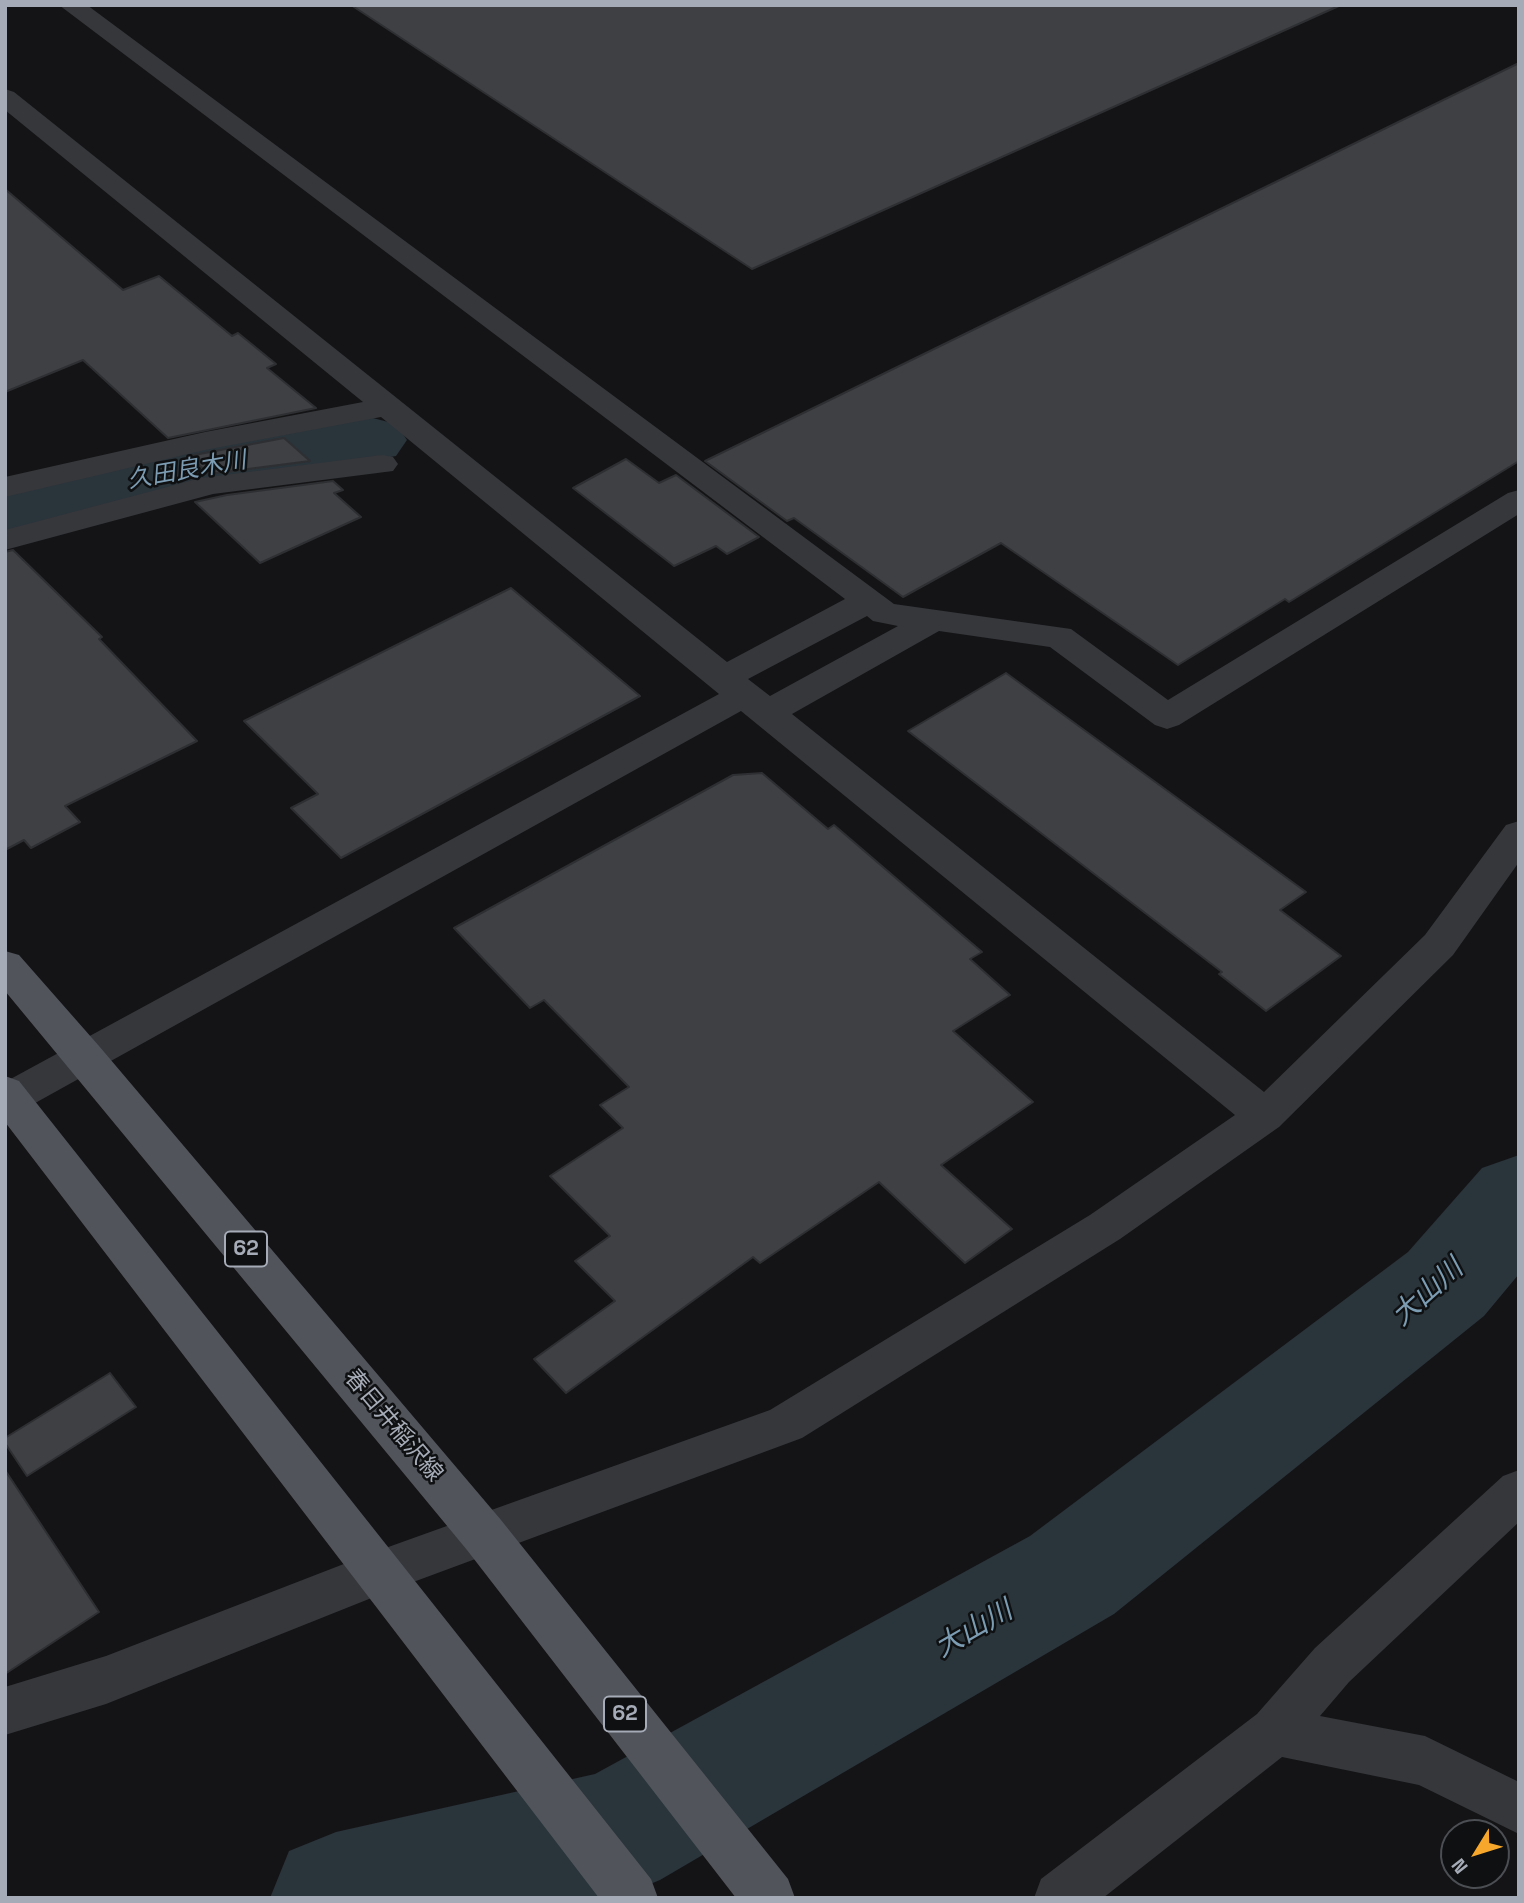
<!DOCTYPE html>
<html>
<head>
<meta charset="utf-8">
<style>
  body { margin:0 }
  #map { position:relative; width:1524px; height:1903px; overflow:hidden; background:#141416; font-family:"Space Grotesk",sans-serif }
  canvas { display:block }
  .frame { position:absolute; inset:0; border:7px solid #a6acb7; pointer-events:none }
  .north { position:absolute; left:1440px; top:1819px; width:70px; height:70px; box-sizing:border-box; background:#0f1011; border:2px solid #4b4e53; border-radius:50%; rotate:232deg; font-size:19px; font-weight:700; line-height:28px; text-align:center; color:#a6acb7 }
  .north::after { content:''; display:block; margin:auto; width:24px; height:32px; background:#f7a82c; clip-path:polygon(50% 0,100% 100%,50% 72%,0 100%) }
</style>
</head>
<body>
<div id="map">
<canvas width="1524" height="1903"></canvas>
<div class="frame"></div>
<div class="north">N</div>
</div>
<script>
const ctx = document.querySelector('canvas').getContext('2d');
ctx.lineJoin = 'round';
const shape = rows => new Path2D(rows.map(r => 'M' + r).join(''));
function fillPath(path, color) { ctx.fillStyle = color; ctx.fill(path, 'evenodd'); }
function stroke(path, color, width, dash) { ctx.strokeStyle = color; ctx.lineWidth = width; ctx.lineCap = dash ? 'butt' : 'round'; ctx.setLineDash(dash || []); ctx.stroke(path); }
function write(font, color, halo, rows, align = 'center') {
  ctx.font = font + ' "Space Grotesk","Noto Sans JP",sans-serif'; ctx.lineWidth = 5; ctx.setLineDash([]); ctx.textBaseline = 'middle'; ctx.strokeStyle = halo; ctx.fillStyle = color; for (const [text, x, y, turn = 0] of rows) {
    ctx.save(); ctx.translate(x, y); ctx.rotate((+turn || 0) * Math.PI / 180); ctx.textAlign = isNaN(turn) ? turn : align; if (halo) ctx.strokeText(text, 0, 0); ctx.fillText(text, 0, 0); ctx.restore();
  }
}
const river = shape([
  [369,417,396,424,407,440,396,456,107,509,5,533,5,484,107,461,369,417],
  [1519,1155,1519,1274,1484,1316,1114,1614,660,1880,616,1898,270,1898,289,1851,336,1832,595,1774,1030,1536,1408,1252,1482,1168,1519,1155]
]);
const building = shape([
  [351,5,1341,5,752,269,351,5],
  [1519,63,1519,461,1289,602,1285,599,1178,665,1001,543,903,597,794,518,787,521,705,461,1519,63],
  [5,189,123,290,159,276,232,336,238,333,276,364,267,368,316,408,168,438,83,360,5,392,5,189],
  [284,438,310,461,209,474,189,456,284,438],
  [626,459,659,483,676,475,759,537,727,554,716,546,674,566,573,488,626,459],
  [333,481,343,490,334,493,361,517,260,563,195,502,227,495,333,481],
  [13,550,102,637,99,639,197,741,65,806,80,822,31,848,24,840,5,850,5,552,13,550],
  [511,588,640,696,341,858,291,808,318,794,244,721,511,588],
  [1006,673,1306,892,1280,910,1341,956,1266,1011,1219,974,1222,972,908,731,1006,673],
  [762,773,828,829,834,825,982,952,970,959,1010,995,953,1031,1033,1102,941,1165,1012,1229,965,1263,879,1182,760,1263,753,1257,566,1393,534,1359,615,1301,575,1261,610,1236,550,1176,623,1128,600,1105,629,1087,544,1000,530,1008,454,928,733,775,762,773],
  [110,1373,136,1407,27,1476,5,1443,5,1438,110,1373],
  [5,1470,99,1612,5,1674,5,1470]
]);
const minor = shape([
  [59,5,87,5,894,604,1071,629,1168,700,1508,493,1519,490,1519,514,1179,725,1167,729,1155,725,1050,647,939,631,792,714,1264,1092,1425,935,1506,825,1519,821,1519,862,1453,955,1279,1127,1120,1239,802,1438,389,1591,106,1704,5,1735,5,1687,106,1656,380,1550,770,1410,1090,1215,1235,1115,741,711,19,1112,5,1117,5,1082,719,694,381,417,205,450,5,497,5,477,205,432,363,402,5,110,5,89,14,92,727,662,845,599,59,5],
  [867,616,873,621,898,626,770,696,748,679,867,616],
  [382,455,393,457,398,464,393,471,213,494,5,550,5,530,201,478,382,455],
  [1519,1470,1519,1522,1349,1682,1320,1716,1425,1736,1519,1782,1519,1834,1419,1785,1282,1757,1103,1898,1034,1898,1041,1879,1257,1714,1315,1648,1503,1476,1519,1470]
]);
const major = shape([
  [5,951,19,955,99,1046,501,1520,788,1879,795,1898,736,1898,467,1550,5,991,5,951],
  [5,1076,19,1081,651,1879,658,1898,599,1898,5,1122,5,1076]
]);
const shields = [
  [246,1249,42],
  [625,1714,42]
];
const shieldNames = [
  ["62",246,1249],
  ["62",625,1714]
];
const streetNames = [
  ["春日井稲沢線",393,1426,50]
];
const waterNames = [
  ["久田良木川",187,471,-10]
];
const nearWaternames = [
  ["大山川",1428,1293,-42],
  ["大山川",974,1630,-30]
];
fillPath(river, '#2a343b');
fillPath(building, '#3e4043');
stroke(building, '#2e2f32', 2);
fillPath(minor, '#35373b');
fillPath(major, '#51545b');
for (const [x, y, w] of shields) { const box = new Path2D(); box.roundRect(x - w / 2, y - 17.5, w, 35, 5); ctx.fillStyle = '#0f1011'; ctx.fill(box); stroke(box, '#a6acb7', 2); }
write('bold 21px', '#a6acb7', null, shieldNames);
write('23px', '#a6acb7', '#0f1011', streetNames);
write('italic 24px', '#7c9cb3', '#0f1011', waterNames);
write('italic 28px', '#7c9cb3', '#0f1011', nearWaternames);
</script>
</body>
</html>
